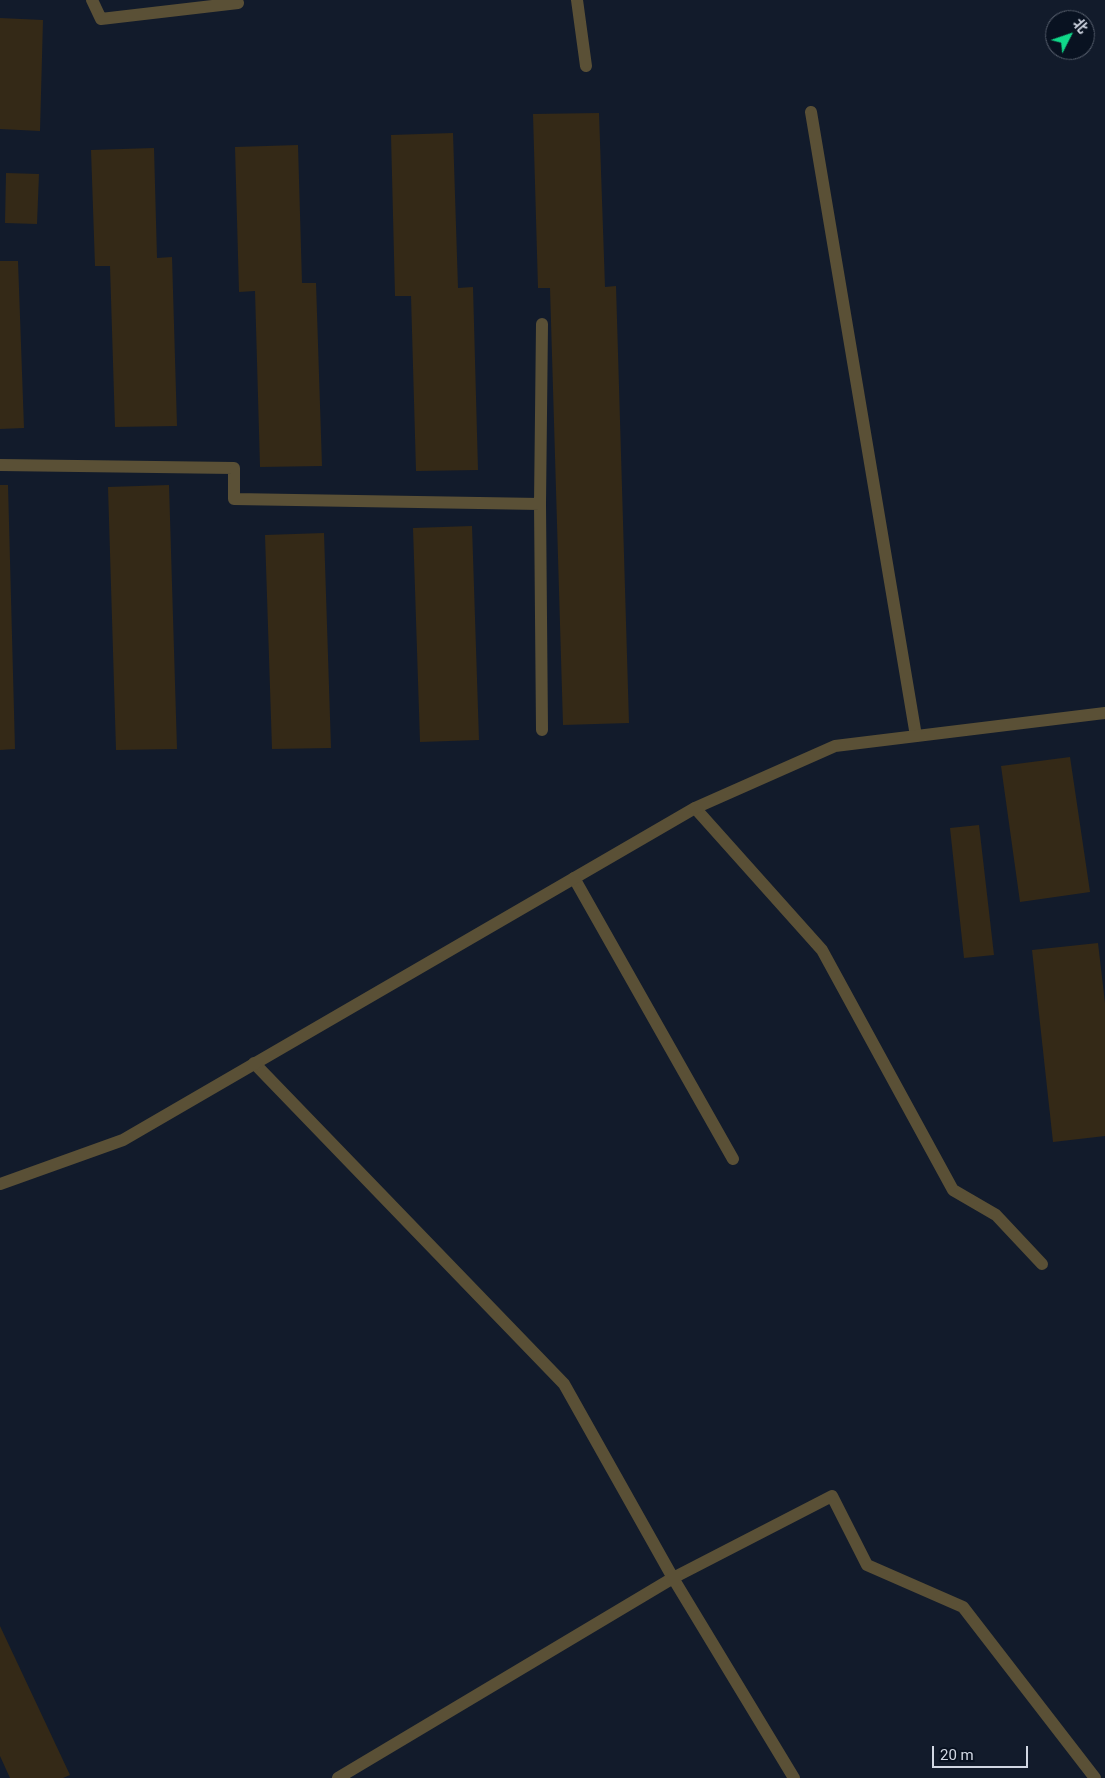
<!DOCTYPE html>
<html>
<head>
<meta charset="utf-8">
<style>
  body { margin:0 }
  #map { position:relative; width:1105px; height:1778px; overflow:hidden; background:#121b2b; font-family:Roboto,"Noto Sans SC",sans-serif }
  canvas { display:block }
  .north { position:absolute; left:1045px; top:10px; width:50px; height:50px; box-sizing:border-box; background:#091221; border:1px solid #59616f; border-radius:50%; rotate:49deg; font-size:14px; font-weight:700; line-height:20px; text-align:center; color:#d1d7e3 }
  .north::after { content:''; display:block; margin:auto; width:18px; height:22px; background:#10d98a; clip-path:polygon(50% 0,100% 100%,50% 72%,0 100%) }
  .scale { position:absolute; left:932px; top:1746px; width:96px; height:22px; box-sizing:border-box; border:2px solid #d1d7e3; border-top:0; padding-left:6px; font-size:15px; line-height:18px; white-space:nowrap; color:#d1d7e3; -webkit-text-stroke:4px #091221; paint-order:stroke }
</style>
</head>
<body>
<div id="map">
<canvas width="1105" height="1778"></canvas>
<div class="north">北</div>
<div class="scale">20 m</div>
</div>
<script>
const ctx = document.querySelector('canvas').getContext('2d');
ctx.lineJoin = 'round';
function fillPath(path, color) { ctx.fillStyle = color; ctx.fill(path, 'evenodd'); }
const shape = rows => new Path2D(rows.map(r => 'M' + r).join(''));
function stroke(path, color, width, dash) { ctx.strokeStyle = color; ctx.lineWidth = width; ctx.lineCap = dash ? 'butt' : 'round'; ctx.setLineDash(dash || []); ctx.stroke(path); }
const building = shape([
  [0,18,43,20,40,131,0,129],
  [599,113,605,287,616,286,629,723,563,725,550,288,538,288,533,114],
  [453,133,458,288,473,287,478,470,416,471,411,296,395,296,391,135],
  [298,145,302,283,316,283,322,466,260,467,255,291,239,292,235,147],
  [154,148,157,258,172,257,177,426,115,427,110,266,95,266,91,150],
  [6,173,39,174,37,224,5,223],
  [0,261,18,261,24,428,0,429],
  [0,485,8,485,15,749,0,750],
  [169,485,177,749,116,750,108,487],
  [472,526,479,740,420,742,413,528],
  [324,533,331,748,272,749,265,535],
  [1070,757,1090,892,1020,902,1001,766],
  [979,825,994,955,964,958,950,828],
  [1098,943,1105,1003,1105,1136,1053,1142,1032,950],
  [0,1626,70,1775,63,1778,10,1778,0,1756]
]);
const lane = shape([
  [92,0,101,19,238,3],
  [577,0,586,66],
  [811,112,916,736],
  [695,808,822,950,953,1190,996,1215,1042,1264],
  [574,878,733,1159],
  [254,1063,564,1384,673,1578,794,1778],
  [338,1778,673,1578,832,1496,867,1565,963,1607,1095,1778]
]);
const street = shape([
  [0,465,234,468,234,499,540,504,542,324],
  [540,504,542,730],
  [0,1184,123,1140,695,808,835,746,1105,713]
]);
fillPath(building, '#342917');
stroke(lane, '#5a5036', 12);
stroke(street, '#5a5036', 12);
</script>
</body>
</html>
